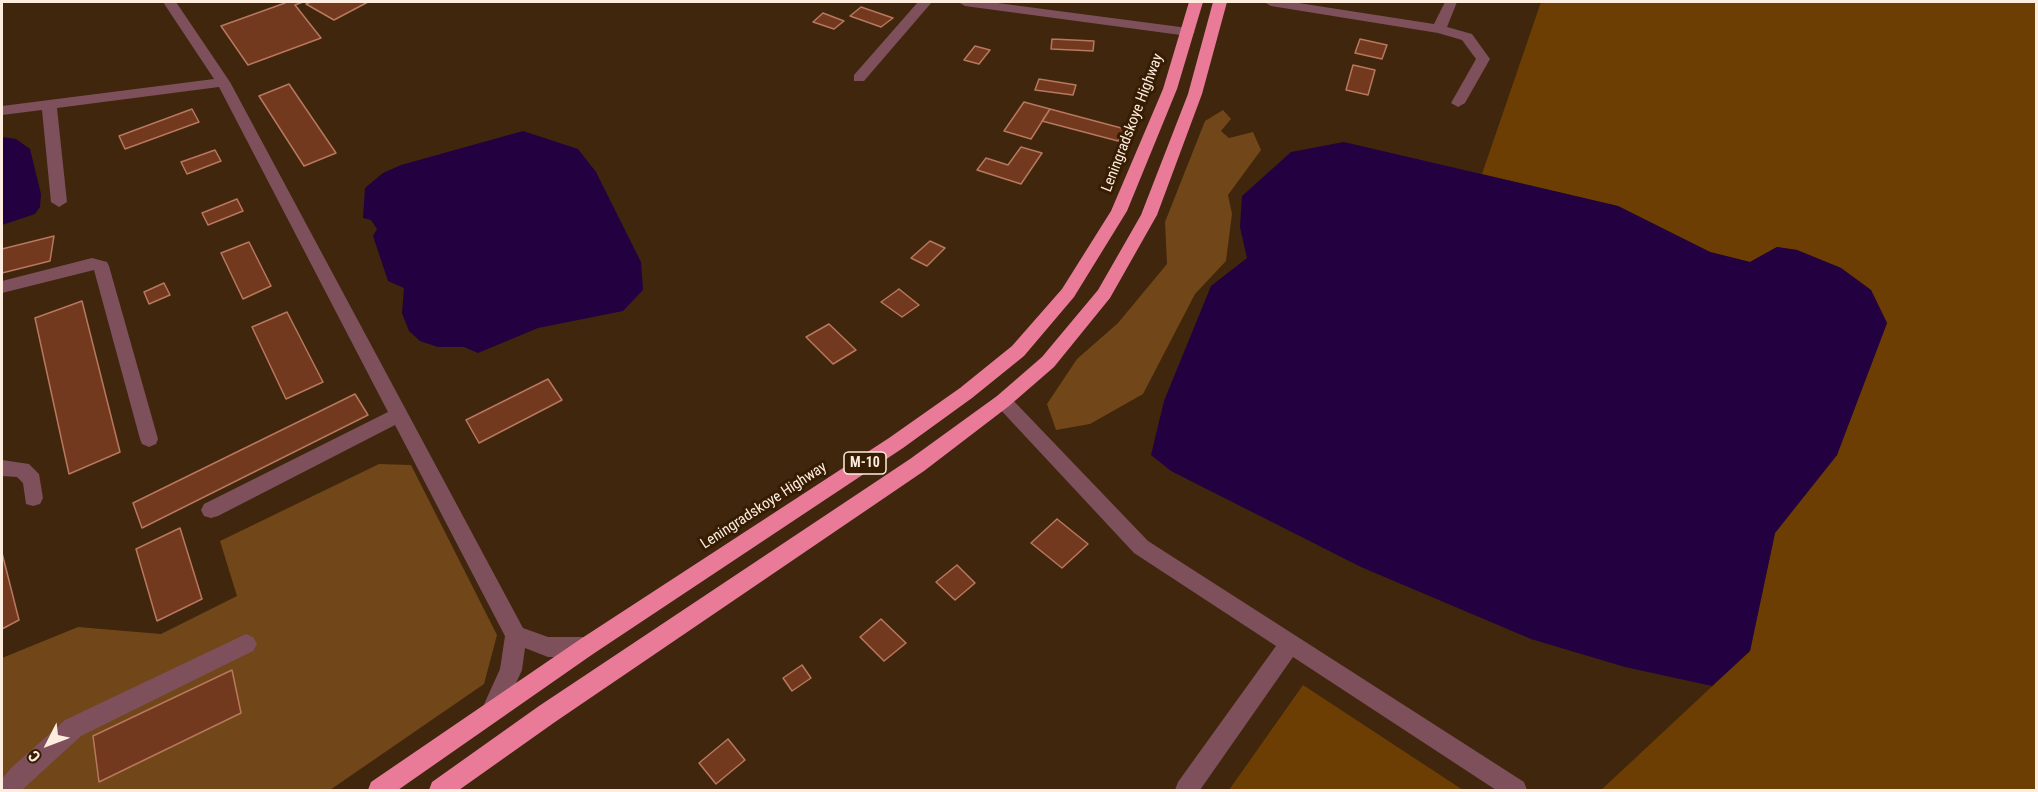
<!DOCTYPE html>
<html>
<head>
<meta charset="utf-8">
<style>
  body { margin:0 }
  #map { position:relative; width:2038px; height:792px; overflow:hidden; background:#3f260d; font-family:"Roboto Condensed",sans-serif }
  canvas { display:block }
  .frame { position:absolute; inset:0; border:3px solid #feeddf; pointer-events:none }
  .north { position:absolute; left:18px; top:714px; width:60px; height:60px; -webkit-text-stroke:4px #351c03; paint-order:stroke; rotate:228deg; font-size:16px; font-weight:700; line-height:24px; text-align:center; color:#feeddf }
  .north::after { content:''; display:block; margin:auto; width:21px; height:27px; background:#feeddf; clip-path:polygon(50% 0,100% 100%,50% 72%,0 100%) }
</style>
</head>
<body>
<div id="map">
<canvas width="2038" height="792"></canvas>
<div class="frame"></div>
<div class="north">С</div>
</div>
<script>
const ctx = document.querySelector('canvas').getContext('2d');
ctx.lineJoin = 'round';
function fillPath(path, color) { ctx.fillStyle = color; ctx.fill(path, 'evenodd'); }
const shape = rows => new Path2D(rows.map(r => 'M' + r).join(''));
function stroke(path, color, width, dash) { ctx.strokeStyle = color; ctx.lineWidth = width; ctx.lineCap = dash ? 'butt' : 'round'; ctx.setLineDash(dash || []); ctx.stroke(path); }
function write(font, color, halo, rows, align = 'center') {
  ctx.font = font + ' "Roboto Condensed",sans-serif'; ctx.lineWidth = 6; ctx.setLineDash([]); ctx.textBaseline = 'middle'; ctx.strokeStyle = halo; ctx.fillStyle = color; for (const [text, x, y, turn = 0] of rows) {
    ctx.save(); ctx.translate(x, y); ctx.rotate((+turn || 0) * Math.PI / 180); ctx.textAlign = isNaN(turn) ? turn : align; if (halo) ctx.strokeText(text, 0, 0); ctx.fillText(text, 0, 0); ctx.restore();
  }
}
const green = shape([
  [1541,2,2036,2,2036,790,1601,790,1750,651,1775,533,1837,455,1887,323,1871,290,1841,268,1797,250,1777,247,1750,262,1710,252,1618,206,1482,174],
  [1303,685,1463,790,1229,790]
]);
const forest = shape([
  [1223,110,1231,119,1221,131,1229,138,1253,132,1261,150,1228,195,1232,214,1226,261,1195,294,1143,394,1090,424,1056,430,1047,404,1077,359,1118,323,1167,264,1165,222,1205,121],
  [379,464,411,465,497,635,484,684,330,790,2,790,2,658,78,627,161,634,237,596,220,541]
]);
const water = shape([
  [523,131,578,149,596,172,641,262,643,290,623,311,538,328,478,353,464,347,438,347,420,341,409,331,402,313,404,288,388,281,373,236,377,229,371,220,363,218,365,188,383,173,401,165],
  [2,137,16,139,30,149,41,194,40,207,35,214,2,225],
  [1344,142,1618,206,1710,252,1750,262,1777,247,1797,250,1841,268,1871,290,1887,323,1837,455,1775,533,1750,651,1712,686,1625,667,1531,639,1361,567,1171,471,1151,455,1164,401,1211,286,1247,258,1240,227,1242,196,1291,152]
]);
const building = shape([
  [283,2,303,2,295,5,321,38,248,65,221,26,285,3,283,2],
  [311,2,368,2,334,20,306,4,311,2],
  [861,7,893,18,881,27,850,16,861,7],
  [823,13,844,21,834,29,813,22,823,13],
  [1052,39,1094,41,1093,51,1051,49,1052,39],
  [1360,39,1387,45,1382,59,1355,53,1360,39],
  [975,46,990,50,979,64,964,60,975,46],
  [1353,65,1375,70,1368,95,1346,90,1353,65],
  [1039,79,1076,85,1073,95,1035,90,1039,79],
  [289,84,336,153,304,166,259,96,289,84],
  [1024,102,1050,109,1031,139,1004,131,1024,102],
  [192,109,199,122,125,149,119,136,192,109],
  [1050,109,1125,129,1118,141,1042,121,1050,109],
  [1021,147,1042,153,1021,184,977,170,986,158,1008,165,1021,147],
  [215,150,221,161,187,174,181,162,215,150],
  [237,199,243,211,208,225,202,213,237,199],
  [54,236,50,261,2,273,2,249,54,236],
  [930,241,945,248,927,266,911,258,930,241],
  [249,242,271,286,243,299,221,253,249,242],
  [164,283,170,295,149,304,144,292,164,283],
  [899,289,919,305,902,317,881,302,899,289],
  [82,301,120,452,69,474,35,318,82,301],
  [287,312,323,382,286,399,252,327,287,312],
  [829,324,856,350,833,364,806,337,829,324],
  [548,379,562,400,479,443,466,420,548,379],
  [355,394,368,415,142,528,133,503,355,394],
  [1057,519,1088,544,1062,568,1031,543,1057,519],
  [180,528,202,599,157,621,136,549,180,528],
  [2,553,19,620,2,629,2,553],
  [957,565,975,583,955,600,936,582,957,565],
  [881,619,906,643,884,661,860,637,881,619],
  [802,665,811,678,792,691,783,678,802,665],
  [232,670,241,713,99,782,93,736,232,670],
  [728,739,745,760,716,784,699,763,728,739]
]);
const minor = shape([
  [163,2,176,2,230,82,523,628,548,637,586,637,593,640,597,647,593,654,586,657,548,657,525,648,522,670,500,718,492,722,484,718,481,711,500,669,505,636,395,425,218,516,211,518,204,516,201,510,204,504,388,412,219,87,57,108,67,202,59,207,51,202,42,110,2,115,2,106,214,79,163,2],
  [918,2,932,2,864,81,854,81,854,75,918,2],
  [958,2,990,2,1188,28,1195,32,1188,36,965,6,958,2],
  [1264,2,1292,2,1434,24,1445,2,1457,2,1447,27,1472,34,1490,59,1465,103,1458,107,1451,103,1476,59,1462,40,1438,33,1271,6,1264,2],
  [92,258,107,262,109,266,158,439,156,444,149,447,142,444,140,439,94,270,2,293,2,281,92,258],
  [1003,394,1009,396,1148,541,1524,782,1527,790,1496,790,1293,657,1200,790,1175,790,1178,782,1276,646,1134,553,997,406,994,401,997,396,1003,394],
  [2,460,29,464,39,474,43,498,40,504,33,506,26,504,23,483,17,477,2,476,2,460],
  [246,634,253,637,257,644,253,651,81,736,22,790,2,790,2,779,11,768,65,720,246,634]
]);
const highway = shape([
  [1189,2,1203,2,1177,89,1127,211,1074,297,1024,356,972,398,903,448,593,654,398,790,368,790,371,782,579,640,889,438,960,388,1012,346,1062,289,1111,211,1163,89,1189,2],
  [1213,2,1227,2,1202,94,1157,215,1110,298,1054,367,1009,406,924,471,555,722,459,790,429,790,432,782,539,706,910,459,997,396,1042,357,1098,290,1141,215,1188,94,1213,2]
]);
const shields = [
  [865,463,42]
];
const shieldNames = [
  ["М-10",865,463]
];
const streetNames = [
  ["Leningradskoye Highway",1133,123,-69],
  ["Leningradskoye Highway",764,506,-33]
];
fillPath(green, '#6d3e03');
fillPath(forest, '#714619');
fillPath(water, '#230040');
fillPath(building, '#72391f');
stroke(building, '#b8785e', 1.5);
fillPath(minor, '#7d505b');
fillPath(highway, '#e97b99');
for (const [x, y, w] of shields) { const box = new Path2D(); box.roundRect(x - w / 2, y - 11, w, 22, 4.5); ctx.fillStyle = '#351c03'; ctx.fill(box); stroke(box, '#feeddf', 1.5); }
write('bold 14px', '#feeddf', null, shieldNames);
write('15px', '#feeddf', '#351c03', streetNames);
</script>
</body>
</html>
